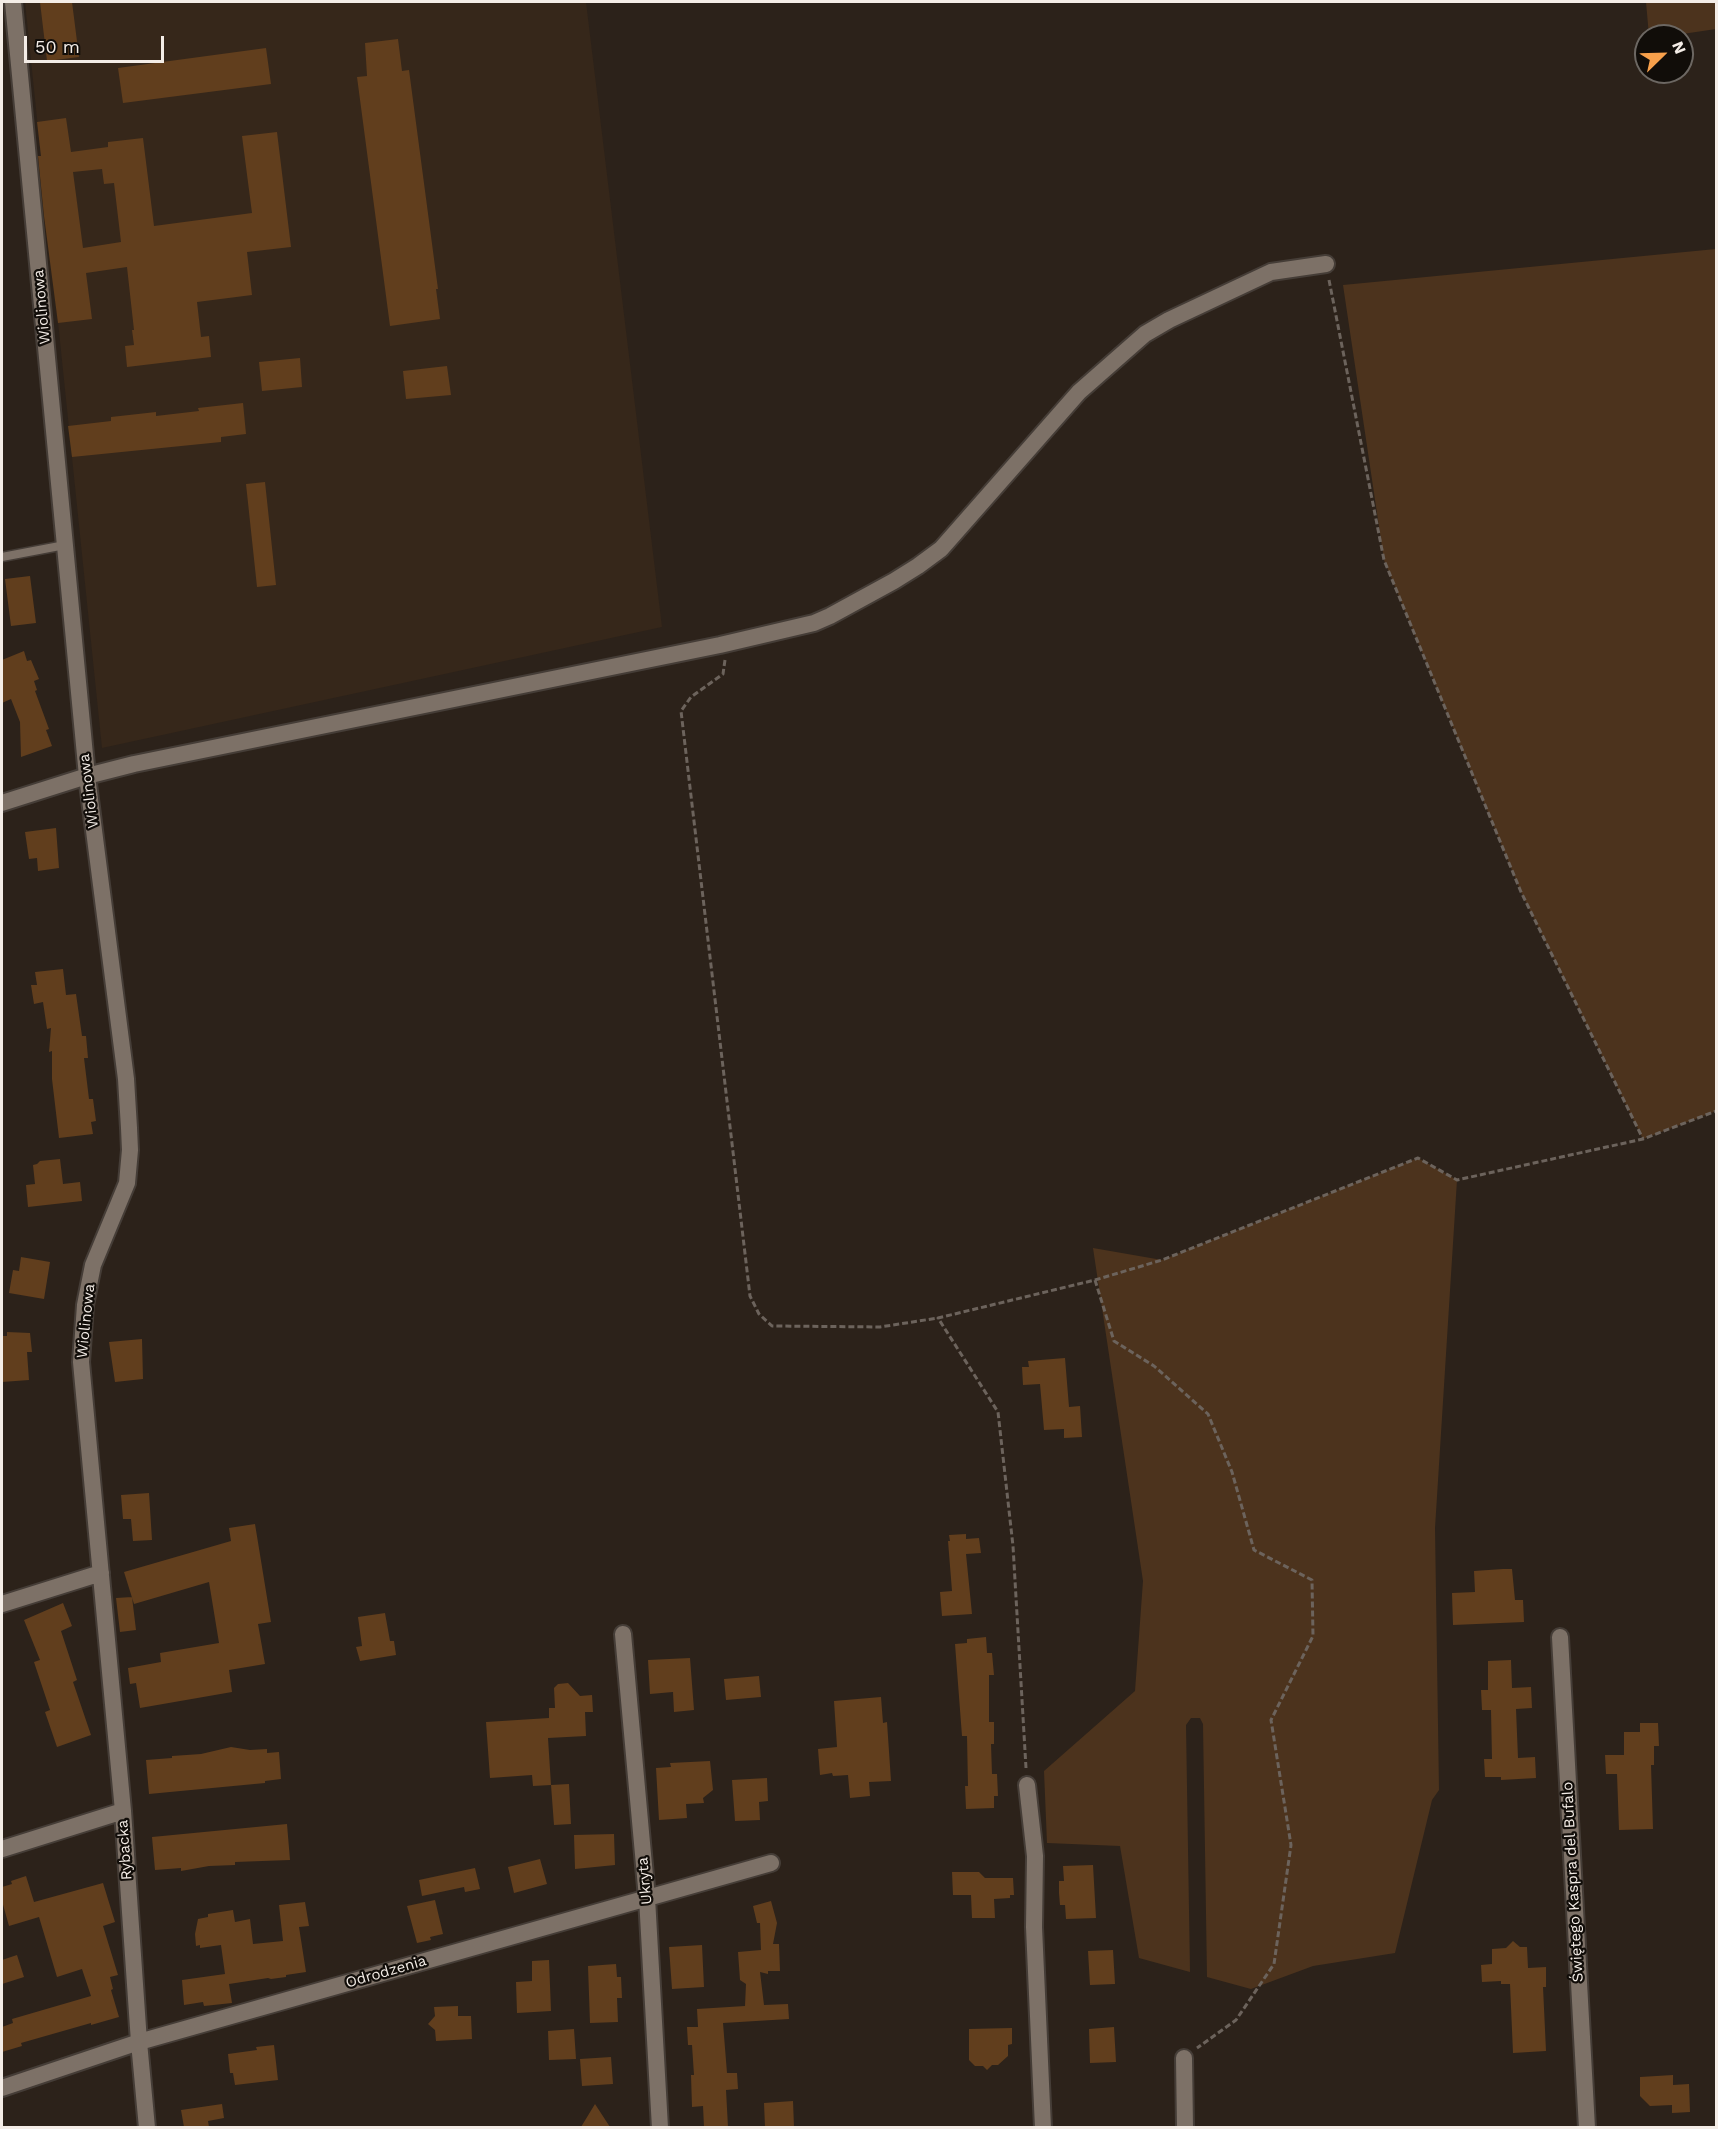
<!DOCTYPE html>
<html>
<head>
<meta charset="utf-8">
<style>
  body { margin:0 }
  #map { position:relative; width:1718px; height:2129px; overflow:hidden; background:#2c221a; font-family:"Work Sans",sans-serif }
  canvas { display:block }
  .frame { position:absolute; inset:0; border:3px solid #f4ede7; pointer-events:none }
  .north { position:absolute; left:1634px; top:24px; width:60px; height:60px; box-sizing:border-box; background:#110d09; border:2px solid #6c6762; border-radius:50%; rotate:67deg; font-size:16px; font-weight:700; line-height:24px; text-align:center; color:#f4ede7 }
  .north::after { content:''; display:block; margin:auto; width:21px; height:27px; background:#f8a04b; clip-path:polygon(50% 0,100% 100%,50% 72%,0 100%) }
  .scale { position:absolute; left:24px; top:36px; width:140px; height:27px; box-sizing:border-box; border:3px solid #f4ede7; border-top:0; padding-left:8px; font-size:18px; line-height:21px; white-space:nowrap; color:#f4ede7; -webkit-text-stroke:4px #110d09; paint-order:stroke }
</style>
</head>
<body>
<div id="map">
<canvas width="1718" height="2129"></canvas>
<div class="frame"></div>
<div class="north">N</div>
<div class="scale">50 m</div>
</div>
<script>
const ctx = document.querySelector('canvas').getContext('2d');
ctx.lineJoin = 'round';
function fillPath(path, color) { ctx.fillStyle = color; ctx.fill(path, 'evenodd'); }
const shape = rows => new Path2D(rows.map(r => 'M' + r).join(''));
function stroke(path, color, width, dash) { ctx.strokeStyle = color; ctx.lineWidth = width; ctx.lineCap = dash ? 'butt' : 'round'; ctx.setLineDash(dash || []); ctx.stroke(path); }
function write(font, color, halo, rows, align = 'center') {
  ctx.font = font + ' "Work Sans",sans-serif'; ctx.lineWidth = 4.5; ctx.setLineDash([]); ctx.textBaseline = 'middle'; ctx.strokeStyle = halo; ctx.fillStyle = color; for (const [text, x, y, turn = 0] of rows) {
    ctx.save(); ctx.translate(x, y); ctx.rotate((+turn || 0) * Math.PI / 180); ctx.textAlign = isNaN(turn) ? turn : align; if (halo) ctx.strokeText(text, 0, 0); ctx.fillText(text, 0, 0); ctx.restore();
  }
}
const built = shape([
  [25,2,586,2,662,627,102,748]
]);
const green = shape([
  [1646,2,1716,2,1716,29,1669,36,1649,36],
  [1716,249,1716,1111,1643,1139,1521,892,1384,560,1343,285],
  [1418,1158,1457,1180,1435,1528,1439,1790,1432,1800,1395,1953,1313,1966,1251,1989,1207,1977,1203,1724,1200,1718,1191,1718,1186,1725,1190,1972,1139,1958,1120,1846,1047,1843,1044,1771,1135,1691,1143,1581,1093,1248,1162,1260]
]);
const building = shape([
  [40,2,72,2,79,57,47,61],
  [398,39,402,71,409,70,438,289,436,289,440,319,390,326,357,77,367,76,365,43],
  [266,48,271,84,123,103,118,68],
  [66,118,71,152,108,147,108,142,143,138,154,226,252,213,242,136,277,132,291,247,247,252,252,295,197,302,201,337,209,336,211,357,127,367,125,346,134,345,132,330,134,330,127,267,86,273,92,319,58,323,44,216,38,156,41,156,37,122],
  [102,169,104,184,114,183,121,242,83,248,73,172],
  [300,358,302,387,262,391,259,362],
  [447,366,451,395,406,399,403,371],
  [243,403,246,434,221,437,221,442,72,457,68,426,111,421,111,417,156,412,156,416,199,411,198,408],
  [265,482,276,585,257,587,246,484],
  [30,576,36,623,11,626,5,579],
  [24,651,27,661,31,660,39,679,34,681,37,690,35,691,49,729,46,730,52,746,21,757,20,722,11,699,2,703,2,660],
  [56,828,59,868,38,871,37,858,29,859,25,832],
  [63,969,66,995,76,994,82,1036,86,1036,88,1058,84,1058,89,1099,93,1099,96,1121,91,1122,93,1134,59,1138,52,1079,52,1051,49,1052,51,1028,47,1029,43,1002,34,1004,31,985,37,985,35,972],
  [60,1159,63,1184,80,1182,82,1201,28,1207,26,1185,35,1184,33,1165,37,1164,40,1161],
  [21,1257,50,1262,44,1299,9,1293,13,1270,19,1271],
  [7,1332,30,1333,32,1352,27,1352,29,1380,2,1382,2,1336,7,1336],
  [142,1339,143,1379,115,1382,109,1342],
  [1065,1358,1069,1407,1080,1406,1082,1437,1064,1438,1064,1429,1044,1430,1040,1384,1023,1385,1022,1367,1029,1367,1028,1361],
  [149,1493,152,1540,133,1541,131,1519,123,1519,121,1495],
  [255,1524,271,1622,258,1624,265,1664,229,1670,232,1692,140,1708,136,1683,130,1684,128,1668,161,1662,160,1653,219,1643,209,1582,134,1604,124,1572,231,1541,229,1528],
  [966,1534,966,1539,979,1538,981,1553,966,1554,972,1614,942,1616,940,1592,952,1591,948,1541,950,1541,949,1535],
  [1503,1569,1512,1569,1515,1600,1523,1600,1524,1622,1453,1625,1452,1593,1475,1592,1474,1571],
  [132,1597,136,1630,120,1632,116,1598],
  [63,1603,72,1626,61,1631,77,1680,73,1682,91,1735,57,1747,45,1712,50,1710,34,1662,40,1660,24,1620],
  [385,1613,390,1641,394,1641,396,1655,360,1661,356,1647,362,1646,358,1617],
  [986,1637,987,1653,992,1653,994,1675,989,1675,989,1722,994,1722,994,1744,991,1744,992,1774,997,1774,998,1796,994,1796,994,1808,966,1809,965,1786,968,1786,967,1736,962,1736,955,1644,967,1643,967,1639],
  [690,1658,694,1710,674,1712,673,1692,650,1694,648,1660],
  [1511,1660,1512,1688,1531,1687,1532,1708,1516,1709,1518,1758,1535,1757,1536,1778,1501,1780,1501,1777,1485,1777,1484,1759,1492,1759,1491,1710,1482,1710,1481,1690,1488,1690,1488,1661],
  [759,1676,761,1697,726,1700,724,1679],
  [568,1683,580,1696,592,1695,593,1712,585,1712,586,1736,548,1738,551,1785,533,1786,532,1775,490,1778,486,1722,549,1718,549,1708,555,1708,554,1688,558,1684],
  [881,1697,883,1723,887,1722,891,1781,869,1782,870,1796,850,1798,848,1775,833,1776,832,1773,820,1775,818,1749,837,1747,834,1701],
  [1640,1723,1658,1723,1659,1746,1654,1746,1654,1765,1651,1765,1653,1829,1619,1830,1617,1774,1606,1774,1605,1755,1624,1755,1624,1732,1640,1732],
  [231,1747,250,1750,267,1749,267,1753,279,1752,281,1779,265,1781,265,1783,149,1794,146,1760,172,1758,172,1756,201,1754],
  [710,1761,713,1790,703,1798,704,1803,686,1804,687,1818,659,1820,656,1768,671,1767,670,1763],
  [767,1778,768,1801,759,1802,760,1820,735,1821,732,1780],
  [569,1784,571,1824,554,1825,551,1785],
  [287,1824,290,1860,235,1862,235,1865,209,1866,181,1871,181,1868,155,1870,152,1837],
  [614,1834,615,1865,575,1869,574,1835],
  [540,1859,547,1884,514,1893,508,1867],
  [1093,1865,1096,1918,1066,1919,1065,1905,1060,1905,1059,1893,1059,1881,1064,1881,1063,1866],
  [475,1868,480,1889,465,1892,464,1887,422,1896,419,1880],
  [952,1872,979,1872,985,1878,1013,1878,1014,1895,1010,1895,1010,1898,994,1899,995,1918,972,1918,971,1895,953,1895],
  [26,1876,34,1902,103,1883,115,1922,103,1926,118,1975,110,1977,113,1989,111,1990,119,2017,91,2025,91,2023,21,2043,22,2046,2,2052,2,2027,13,2023,12,2019,91,1996,82,1969,57,1977,39,1917,9,1926,2,1901,2,1887,12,1884,11,1881],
  [435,1900,443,1934,430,1937,431,1940,417,1943,407,1906],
  [771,1901,777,1923,773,1944,779,1944,780,1971,768,1971,768,1974,760,1972,764,2005,788,2004,789,2019,723,2023,727,2073,737,2073,738,2089,726,2090,728,2127,704,2127,703,2106,692,2107,691,2075,694,2075,692,2045,688,2045,687,2027,698,2027,697,2009,745,2006,746,1984,740,1980,738,1952,761,1950,760,1923,757,1923,753,1906],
  [305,1902,309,1926,299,1927,306,1972,286,1975,286,1977,271,1979,268,1978,229,1984,232,2003,204,2006,203,2002,184,2005,182,1980,225,1974,221,1945,200,1948,200,1945,196,1946,195,1934,198,1919,208,1917,208,1914,233,1910,235,1922,250,1919,253,1944,283,1941,279,1905],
  [1513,1941,1520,1947,1527,1947,1528,1968,1546,1967,1546,1987,1543,1987,1546,2051,1513,2053,1510,1984,1501,1984,1501,1981,1482,1982,1481,1965,1492,1964,1492,1949,1506,1948],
  [702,1945,704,1987,672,1989,669,1947],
  [1113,1950,1115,1984,1090,1985,1088,1951],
  [17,1955,24,1977,2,1984,2,1960],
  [549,1960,551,2011,517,2013,516,1982,532,1981,532,1961],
  [616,1964,617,1977,621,1977,622,1998,617,1998,618,2022,590,2023,588,1966],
  [458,2006,458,2016,471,2016,472,2039,436,2041,435,2030,428,2024,435,2016,434,2007],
  [1114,2027,1116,2062,1090,2063,1089,2029],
  [1012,2028,1012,2044,1008,2045,1008,2056,998,2065,992,2065,987,2070,983,2066,975,2066,969,2060,969,2029],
  [574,2029,576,2059,549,2060,548,2031],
  [274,2045,278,2080,235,2085,233,2073,230,2073,228,2054,257,2050,256,2047],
  [611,2057,613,2084,582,2086,580,2059],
  [1673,2075,1673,2085,1689,2084,1690,2112,1672,2113,1672,2105,1650,2106,1640,2096,1640,2077],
  [793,2101,794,2127,765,2127,764,2103],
  [222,2104,224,2118,208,2121,209,2127,184,2127,181,2110],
  [595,2104,610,2127,581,2127]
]);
const path = shape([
  [1329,280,1384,560,1521,892,1643,1139],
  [725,660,723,674,691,697,681,711,750,1296,759,1314,772,1326,880,1327,938,1318],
  [1095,1280,1114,1341,1154,1366,1208,1414,1232,1472,1254,1550,1312,1580,1313,1636,1271,1720,1291,1845,1274,1964,1236,2020,1197,2048],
  [1026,1768,1013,1546,998,1412,938,1318,1095,1280,1162,1260,1418,1158,1457,1180,1643,1139,1716,1111]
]);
const lane = shape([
  [2,557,65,545]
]);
const street = shape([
  [13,2,87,776,126,1079,129,1128,130,1150,127,1183,93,1265,85,1305,81,1362,123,1811,139,2042,147,2128],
  [2,803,87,776,134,764,720,645,814,623,830,616,894,581,918,566,941,549,1079,392,1145,334,1169,320,1271,272,1326,264],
  [2,1604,101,1573],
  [623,1634,647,1898,660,2128],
  [1560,1637,1587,2128],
  [1027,1785,1035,1856,1034,1927,1043,2128],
  [2,1849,123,1811],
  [1184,2058,1185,2128],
  [2,2088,139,2042,771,1863]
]);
const streetNames = [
  ["Wiolinowa",42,307,-95],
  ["Wiolinowa",89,791,-97],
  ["Wiolinowa",86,1321,-84],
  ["Rybacka",125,1850,-94],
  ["Ukryta",645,1881,-95],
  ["Świętego Kaspra del Bufalo",1573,1882,-93],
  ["Odrodzenia",386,1972,-16]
];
fillPath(built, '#36271a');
fillPath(green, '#4c331d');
fillPath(building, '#613e1d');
stroke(lane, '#453d37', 11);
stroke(street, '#453d37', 20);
stroke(path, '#6c635c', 3, [6, 3]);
stroke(lane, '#7d7167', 8);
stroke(street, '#7d7167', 16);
write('15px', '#f4ede7', '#110d09', streetNames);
</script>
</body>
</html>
